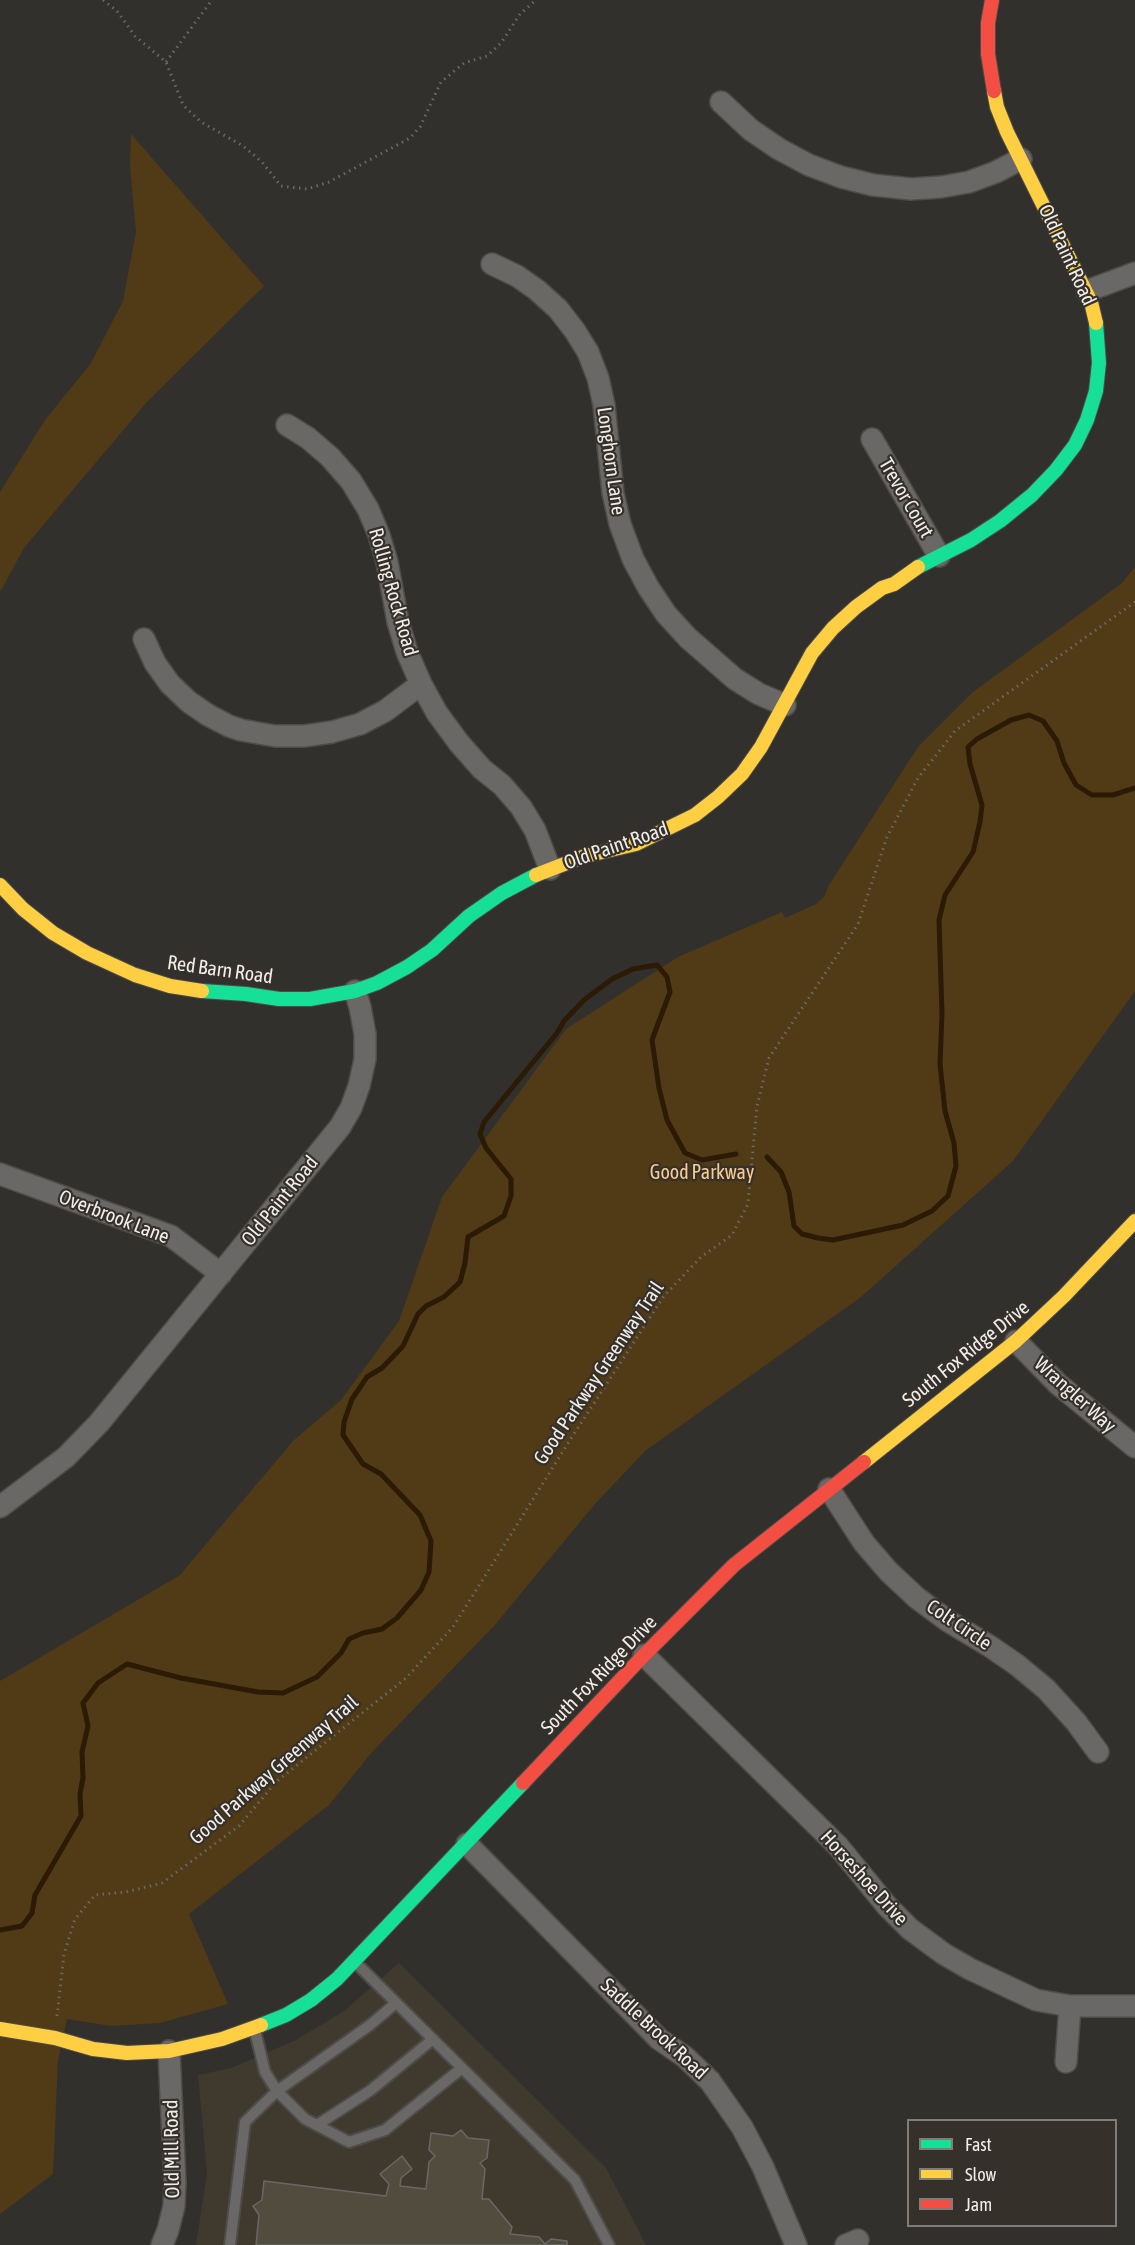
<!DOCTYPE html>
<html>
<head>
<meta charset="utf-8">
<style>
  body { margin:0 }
  #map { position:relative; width:1135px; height:2245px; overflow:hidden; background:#32302d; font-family:"Asap Condensed",sans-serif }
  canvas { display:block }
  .legend { position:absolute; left:907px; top:2119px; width:210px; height:108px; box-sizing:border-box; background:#35302a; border:2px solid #807c77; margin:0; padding:8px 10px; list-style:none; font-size:18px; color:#f1eeea }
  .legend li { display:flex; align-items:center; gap:12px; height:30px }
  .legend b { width:30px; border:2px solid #807c77 }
</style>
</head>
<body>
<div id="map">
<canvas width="1135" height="2245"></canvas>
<ul class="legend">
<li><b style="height:8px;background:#16e098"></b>Fast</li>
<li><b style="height:8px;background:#ffcf43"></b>Slow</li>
<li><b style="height:8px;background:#f24e42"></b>Jam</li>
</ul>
</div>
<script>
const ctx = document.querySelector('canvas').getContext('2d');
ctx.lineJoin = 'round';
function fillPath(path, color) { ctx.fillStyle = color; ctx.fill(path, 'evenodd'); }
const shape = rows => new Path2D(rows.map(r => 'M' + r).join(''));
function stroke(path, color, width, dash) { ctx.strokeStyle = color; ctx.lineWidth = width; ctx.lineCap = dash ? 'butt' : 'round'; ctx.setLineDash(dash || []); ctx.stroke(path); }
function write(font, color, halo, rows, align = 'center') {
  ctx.font = font + ' "Asap Condensed",sans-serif'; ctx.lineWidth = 4.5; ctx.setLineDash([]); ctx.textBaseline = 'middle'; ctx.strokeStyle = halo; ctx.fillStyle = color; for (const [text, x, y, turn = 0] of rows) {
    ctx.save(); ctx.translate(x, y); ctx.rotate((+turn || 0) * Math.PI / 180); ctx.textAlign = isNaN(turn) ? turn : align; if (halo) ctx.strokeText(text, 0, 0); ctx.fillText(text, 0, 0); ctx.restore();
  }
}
const built = shape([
  [399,1963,606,2168,646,2245,196,2245,207,2173,198,2075,231,2068,296,2040,344,2011]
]);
const green = shape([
  [131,134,264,286,146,403,24,548,0,592,0,492,45,420,91,363,123,301,136,232,130,166],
  [1135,567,1135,991,1013,1161,861,1297,645,1451,594,1505,494,1626,372,1752,329,1805,189,1914,228,2004,160,2023,111,2026,67,2019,58,2060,53,2174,0,2214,0,1681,180,1575,293,1441,341,1400,399,1321,442,1197,566,1029,678,957,782,912,785,918,816,904,824,897,829,885,918,747,973,692,1122,583]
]);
const stream = shape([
  [767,1157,781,1172,789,1192,794,1226,802,1234,818,1238,833,1240,903,1225,932,1211,948,1196,956,1166,954,1143,945,1111,940,1064,942,1014,939,920,945,895,973,852,980,822,982,805,970,764,968,747,977,739,1011,720,1029,715,1043,721,1057,741,1064,763,1076,785,1092,795,1113,795,1135,788],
  [0,1930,22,1926,32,1913,35,1895,81,1816,80,1794,83,1778,82,1752,88,1726,83,1703,98,1683,127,1664,181,1678,258,1692,283,1693,317,1677,341,1653,349,1639,363,1633,382,1629,397,1618,421,1590,429,1572,431,1541,420,1515,381,1474,363,1464,343,1435,344,1422,352,1399,367,1377,382,1368,403,1346,418,1314,426,1306,444,1297,460,1282,465,1263,468,1237,504,1216,511,1196,511,1179,486,1148,480,1134,484,1122,557,1033,564,1021,584,1000,612,979,633,969,657,965,667,977,670,992,652,1040,659,1088,667,1120,685,1153,702,1160,736,1154]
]);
const building = shape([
  [461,2130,468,2138,489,2140,487,2158,480,2163,485,2169,482,2199,489,2199,512,2227,510,2234,539,2237,545,2244,551,2239,567,2241,567,2245,256,2245,259,2215,253,2206,262,2200,264,2181,386,2196,389,2184,380,2174,402,2156,412,2169,401,2178,400,2186,426,2189,429,2162,435,2156,429,2150,431,2133,453,2136,461,2130]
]);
const path = shape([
  [103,0,117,11,135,36,166,62,183,105,201,122,243,146,262,162,281,186,307,189,329,182,410,138,420,127,441,82,464,63,487,56,501,43,520,14,536,0],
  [166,62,212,0],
  [57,2016,64,1954,75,1919,95,1895,126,1892,162,1883,239,1826,276,1782,406,1678,453,1627,570,1440,664,1296,701,1257,732,1235,748,1204,757,1106,769,1058,858,924,887,837,918,778,955,731,1135,602]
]);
const lane = shape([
  [355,1962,575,2180,609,2245],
  [255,2031,265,2072,277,2091,305,2119,349,2142,385,2130,462,2068],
  [317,2125,371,2090,433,2039],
  [230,2245,245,2122,277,2091,370,2025,396,2003]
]);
const street = shape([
  [721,102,751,130,779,149,809,165,841,177,873,185,911,189,941,187,969,182,996,172,1021,159],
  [492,264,517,276,537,290,558,309,575,331,588,352,598,378,604,405,613,493,620,524,633,559,648,587,666,614,688,638,735,679,759,694,785,705],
  [1087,291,1135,273],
  [287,425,308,438,330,457,351,481,368,509,379,535,387,562,398,622,407,652,421,684,437,713,459,743,482,769,502,785,521,807,535,830,550,869],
  [872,439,939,556],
  [144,639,155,663,170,684,189,702,208,715,229,726,241,730,275,736,304,736,332,732,360,724,385,711,421,684],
  [0,1174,171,1236,221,1274],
  [1016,1341,1058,1384,1135,1447],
  [829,1489,864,1543,889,1572,917,1598,948,1621,991,1647,1017,1665,1046,1689,1076,1722,1098,1752],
  [0,1507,66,1457,99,1423,340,1127,351,1108,359,1086,365,1059,365,1034,360,1007,355,991],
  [644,1655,838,1846,887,1906,910,1929,944,1954,970,1969,1036,2000,1070,2006,1135,2006],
  [467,1844,659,2039,685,2057,710,2081,742,2127,763,2167,796,2245],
  [1066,2062,1070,2006],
  [162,2245,168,2230,174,2206,175,2182,169,2051],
  [846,2245,858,2240]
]);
const fast = shape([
  [918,567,971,540,1000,521,1032,495,1056,470,1075,445,1087,420,1096,391,1099,363,1096,323],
  [202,991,246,994,279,999,310,999,355,991,377,983,407,967,432,950,469,916,502,893,536,875],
  [261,2025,286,2015,311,2000,337,1979,523,1783]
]);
const slow = shape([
  [994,91,997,107,1007,132,1091,302,1096,323],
  [536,875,585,856,636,844,695,815,718,797,742,774,761,747,812,653,833,628,856,607,882,588,894,584,918,567],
  [0,885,23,909,53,933,87,953,135,975,170,986,202,991],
  [864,1462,1016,1341,1064,1296,1135,1221],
  [0,2029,55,2038,93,2049,127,2053,169,2051,222,2039,261,2025]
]);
const jam = shape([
  [992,0,988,23,988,54,994,91],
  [523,1783,644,1655,734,1565,864,1462]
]);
const streetNames = [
  ["Old Paint Road",1067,255,65],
  ["Longhorn Lane",611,461,82],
  ["Trevor Court",906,498,60],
  ["Rolling Rock Road",393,592,74],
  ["Old Paint Road",616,846,-19],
  ["Red Barn Road",220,970,8],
  ["Old Paint Road",280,1201,-51],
  ["Overbrook Lane",114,1217,21],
  ["South Fox Ridge Drive",966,1354,-39],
  ["Good Parkway Greenway Trail",599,1373,-56],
  ["Wrangler Way",1075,1395,42],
  ["Colt Circle",959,1625,34],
  ["South Fox Ridge Drive",599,1675,-46],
  ["Good Parkway Greenway Trail",274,1770,-41],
  ["Horseshoe Drive",864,1878,48],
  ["Saddle Brook Road",654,2029,43],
  ["Old Mill Road",172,2149,-91]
];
const parkNames = [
  ["Good Parkway",702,1173]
];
fillPath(built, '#40392e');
fillPath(green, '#513a16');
stroke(stream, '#2b1a04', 5);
fillPath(building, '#524c3f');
stroke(building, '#696765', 1.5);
stroke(lane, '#4d4c48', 14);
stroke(street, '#4d4c48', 24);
stroke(fast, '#4d4c48', 16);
stroke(slow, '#4d4c48', 16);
stroke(jam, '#4d4c48', 16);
stroke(path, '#6a6967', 3, [1.5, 4.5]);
stroke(lane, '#6a6866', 10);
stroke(street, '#6a6866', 21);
stroke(fast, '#16e098', 14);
stroke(slow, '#ffcf43', 14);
stroke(jam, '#f24e42', 14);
write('20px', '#f1eeea', '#35302a', streetNames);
write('20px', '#f9cd90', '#35302a', parkNames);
</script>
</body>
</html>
